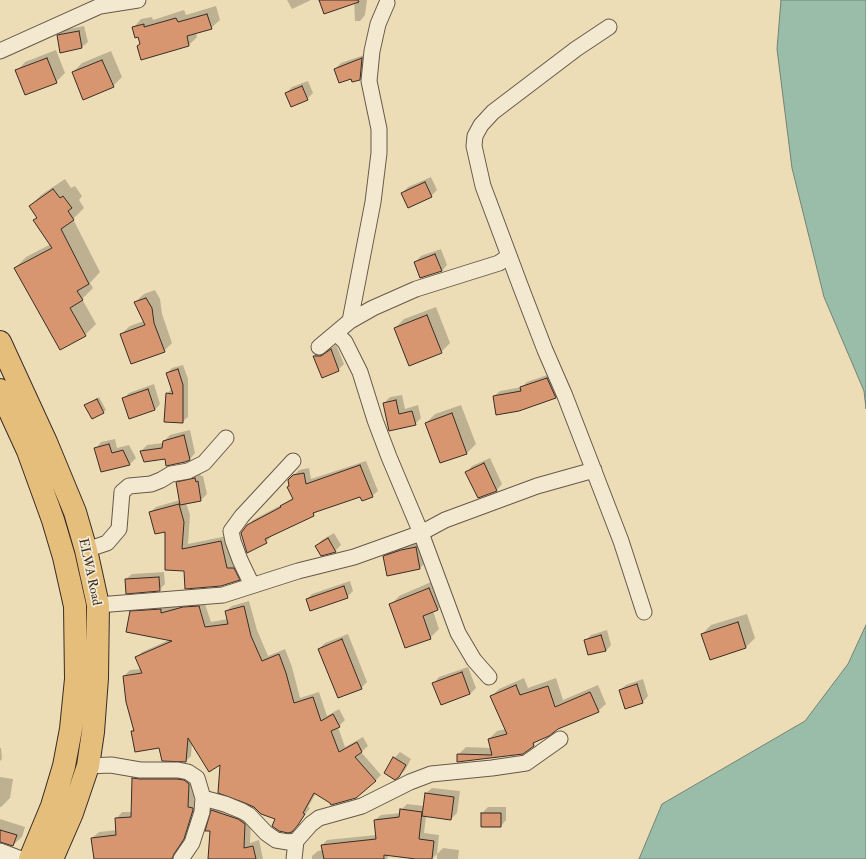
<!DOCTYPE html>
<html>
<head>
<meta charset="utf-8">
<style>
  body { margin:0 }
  canvas { display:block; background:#edddb6 }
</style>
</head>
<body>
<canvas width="866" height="859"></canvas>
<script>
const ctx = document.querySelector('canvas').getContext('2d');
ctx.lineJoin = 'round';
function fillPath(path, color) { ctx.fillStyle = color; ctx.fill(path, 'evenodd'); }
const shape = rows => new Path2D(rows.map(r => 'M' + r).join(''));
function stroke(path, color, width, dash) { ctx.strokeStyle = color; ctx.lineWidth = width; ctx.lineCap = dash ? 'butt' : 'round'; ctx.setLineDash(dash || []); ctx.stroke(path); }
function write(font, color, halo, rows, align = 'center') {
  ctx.font = font + ' "IM FELL Double Pica",serif'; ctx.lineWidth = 3.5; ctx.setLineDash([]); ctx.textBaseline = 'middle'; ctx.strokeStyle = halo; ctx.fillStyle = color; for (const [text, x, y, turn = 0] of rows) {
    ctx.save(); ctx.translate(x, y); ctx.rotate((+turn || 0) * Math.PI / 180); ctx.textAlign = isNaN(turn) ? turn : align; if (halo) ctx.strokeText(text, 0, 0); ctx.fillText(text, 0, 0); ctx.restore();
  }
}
const water = shape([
  [781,0,866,0,866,409,864,391,824,297,792,168,777,49,781,0],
  [866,625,866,859,639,859,662,804,805,721,848,664,866,625]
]);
const shadow = shape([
  [287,0,311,0,292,9],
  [354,0,367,0,365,15,360,21,355,21],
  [216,6,220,20,211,28,196,33,197,37,189,45,141,43,139,36,133,28,141,19,152,17,153,20,184,10,186,15],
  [84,26,88,42,82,47,58,35,64,30],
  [56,50,65,73,56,82,17,71,25,62],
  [111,51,122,77,113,86,73,72,82,63],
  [367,54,366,73,360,79,351,77,335,69,341,63],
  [308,81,313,93,307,99,286,93,292,87],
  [431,177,437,190,431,196,402,193,408,187],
  [65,179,71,188,75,186,82,196,79,200,84,208,73,219,100,272,90,283,93,288,82,299,96,324,85,335,15,268,26,257,51,244,38,217,30,206,41,195],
  [441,249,447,265,442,271,415,262,421,256],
  [155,290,160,299,162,314,172,343,164,351,121,334,130,326,144,321,135,302,144,294],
  [436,307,450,343,441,352,395,328,404,319],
  [336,345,344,364,338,370,314,356,320,351,328,350],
  [183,365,188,379,188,417,182,422,167,394,172,388,167,373,172,368],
  [553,373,561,392,556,397,494,396,500,391,522,387,527,382],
  [154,384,160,404,155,410,123,399,129,393],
  [402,395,405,409,418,405,421,418,415,424,390,429,384,403,390,397],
  [99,397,106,410,103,412,86,405],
  [461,405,476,444,467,453,440,462,426,423,435,414],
  [190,430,195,453,190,459,165,458,141,451,147,445,164,443,164,441,170,435],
  [115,439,117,448,129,445,136,458,130,464,101,471,96,448,101,442],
  [490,458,502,484,497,490,478,497,467,472,472,466],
  [366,461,378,491,372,496,361,496,318,510,313,515,270,536,271,537,266,542,248,525,253,520,283,504,293,498,289,480,299,470,309,468,311,479],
  [200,473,201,476,203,476,207,494,201,500,186,503,190,515,188,544,227,536,233,563,240,563,245,574,239,579,185,570,166,530,150,512,156,507,180,500,177,483,183,477],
  [334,533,341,545,335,551,321,555,316,546,322,540],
  [421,541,426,562,420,568,384,557,390,551,408,544],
  [164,572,165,584,159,590,126,579,132,574],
  [438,579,447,600,438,609,433,611,439,629,430,638,391,605,399,596],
  [350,581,353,591,347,597,307,599,312,594],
  [204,601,211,622,228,619,226,611,232,606,249,601,257,630,268,656,285,649,292,667,300,698,319,692,327,716,339,709,345,720,338,727,345,747,363,737,368,746,361,752,381,775,375,781,331,802,316,793,308,807,310,808,297,825,277,819,222,763,192,743,191,756,186,761,132,731,135,729,124,676,130,670,141,669,136,658,142,652,169,640,131,612,137,606,166,604,167,608,190,602],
  [747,614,755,638,746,647,710,659,702,634,711,625],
  [607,630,611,645,606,651,585,641,591,635],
  [348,634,367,682,361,688,319,649,325,643],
  [468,667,476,688,470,694,434,683,439,677],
  [524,678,528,688,556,678,563,700,598,685,606,704,598,711,558,728,540,739,522,753,458,761,458,755,466,747,491,748,489,739,497,731,506,729,491,697,499,689],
  [643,679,648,696,643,702,626,707,620,690,626,685],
  [0,748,1,748,2,759,0,761],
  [400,752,411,759,405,770,398,777,394,758],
  [139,772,195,777,194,801,199,802,190,832,179,847,178,853,175,859,95,859,92,838,99,832,117,830,116,819,122,812,132,812,133,778],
  [0,777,13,779,10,798,1,807,0,807],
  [432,788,460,791,457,813,451,819,426,816,424,833,439,835,437,854,443,848,459,850,458,859,437,859,437,854,432,859,389,855,387,859,312,859,312,856,318,851,323,850,322,845,327,840,376,835,375,820,381,815,401,813,401,810,407,804,424,806,426,793],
  [384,850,385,858,383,858],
  [219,804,251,818,250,843,259,840,263,859,209,859,211,830,207,830,212,810],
  [488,807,506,807,506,820,501,826,482,813],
  [0,819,25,827,22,837,13,845,0,841]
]);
const building = shape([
  [319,0,358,0,359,2,324,14,319,0],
  [207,14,212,29,187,36,189,46,141,60,137,46,140,44,138,37,135,38,132,27,144,24,144,27,176,18,178,22,207,14],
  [79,31,82,48,60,53,57,35,79,31],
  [47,58,57,83,25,95,15,70,47,58],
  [362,58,360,80,352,82,351,79,339,83,334,69,362,58],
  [102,60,114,87,83,100,72,72,102,60],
  [302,86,308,100,291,107,285,93,302,86],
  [425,182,432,197,408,208,401,193,425,182],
  [53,189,60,198,63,196,72,208,68,211,74,220,61,229,89,284,77,291,83,300,70,308,86,336,60,350,14,268,52,248,33,220,37,218,29,206,53,189],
  [435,254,442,271,420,278,414,262,435,254],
  [146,298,152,308,154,323,165,352,131,364,120,334,145,325,134,302,146,298],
  [427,315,442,353,409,366,394,328,427,315],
  [331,349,339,371,322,378,313,356,321,356,331,349],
  [178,369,183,385,183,423,164,422,166,393,173,394,166,373,178,369],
  [547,378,556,398,519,411,496,415,493,396,521,391,520,387,547,378],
  [148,389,155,410,129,419,122,398,148,389],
  [97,399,104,413,92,419,84,405,97,399],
  [396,400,399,414,412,411,416,425,389,431,383,403,396,400],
  [452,413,467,454,440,463,425,423,452,413],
  [184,435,190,460,185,462,166,466,165,459,144,462,140,451,162,448,163,441,184,435],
  [109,444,112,453,123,450,130,465,101,472,94,448,109,444],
  [484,463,497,491,478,498,465,472,484,463],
  [360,465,373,497,362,501,360,497,313,513,314,516,265,539,267,543,247,553,241,533,247,525,281,507,280,506,293,499,287,487,289,486,288,480,293,475,304,473,306,484,360,465],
  [195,478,196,482,198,481,201,501,180,505,176,482,195,478],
  [179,504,184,522,182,549,221,541,227,568,234,568,240,580,221,586,185,589,184,571,165,570,165,532,155,534,149,512,179,504],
  [328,538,336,552,321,556,315,546,328,538],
  [416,547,420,569,387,576,383,556,401,550,416,547],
  [159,577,160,591,126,594,125,579,159,577],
  [344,586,348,598,310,611,306,599,344,586],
  [429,588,438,610,423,616,431,639,405,648,389,604,429,588],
  [199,606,205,627,228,624,225,611,244,606,251,636,262,661,279,654,286,673,294,703,313,697,321,721,333,714,340,727,331,731,339,752,357,742,362,752,355,757,376,781,356,798,331,805,330,803,314,793,303,813,305,814,298,825,292,832,288,833,279,831,272,826,275,819,261,814,254,807,245,803,218,793,220,765,209,772,188,738,186,762,162,761,159,748,135,752,131,731,134,731,126,702,123,676,142,673,135,657,172,641,126,632,130,611,161,609,161,613,183,607,199,606],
  [738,622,746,648,710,660,701,634,738,622],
  [601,635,606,651,588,655,584,640,601,635],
  [342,639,362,689,338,698,318,649,342,639],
  [462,672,470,694,441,705,432,683,462,672],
  [637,684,643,703,625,709,619,690,637,684],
  [516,685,520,695,548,686,555,707,590,692,599,712,558,729,549,736,533,743,534,746,523,754,457,762,457,754,492,755,488,739,507,734,490,696,516,685],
  [393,757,406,765,399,777,395,780,384,773,393,757],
  [132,778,140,779,177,779,184,780,189,784,188,807,193,808,193,810,184,839,174,854,172,859,94,859,91,838,116,835,115,818,131,817,132,778],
  [425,793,454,797,451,820,422,816,425,793],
  [400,809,422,812,419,839,434,841,432,859,416,859,384,855,384,859,324,859,321,845,376,839,374,820,399,817,400,809],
  [211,810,238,819,245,824,244,848,253,846,256,859,208,859,210,831,205,831,211,810],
  [481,813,501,813,501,827,481,827,481,813],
  [0,830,17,835,13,846,0,842,0,830]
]);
const minor = shape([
  [609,27,576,49,493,112,481,125,475,136,474,146,483,186,520,285,545,350,565,396,621,541,644,612],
  [0,51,100,6,138,0],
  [350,321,373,202,379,153,379,129,369,81,372,51,378,24,387,3],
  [336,333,345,342,360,372,375,420,389,457,421,533,458,633,474,660,489,677],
  [319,347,350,321,373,308,416,289,499,263,509,256],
  [86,550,107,543,119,529,122,492,129,486,151,484,161,480,171,474,188,471,204,463,226,438],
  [252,585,240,560,233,541,231,531,242,516,293,461],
  [98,605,223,595,298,571,354,557,421,533,445,520,537,486,594,470],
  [88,766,111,765,140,770,178,770,188,772,197,778,203,798,202,812,192,843,181,859],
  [203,798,225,804,242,811,249,815,266,833,276,840,288,842,296,841,311,824,319,818,362,806,410,782,431,774,492,768,526,763,560,739],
  [0,851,21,859],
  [294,859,296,841]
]);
const primary = shape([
  [0,342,46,442,75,512,86,550,98,605,97,678,93,732,88,766,72,813,52,859],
  [0,390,28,451,53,520,64,557,75,606,76,679,71,729,64,766,52,806,30,859]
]);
const streetNames = [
  ["ELWA Road",89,572,78]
];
fillPath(water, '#9abda9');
stroke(water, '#738375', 1);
fillPath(shadow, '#0003');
fillPath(building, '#d89670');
stroke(building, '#392d26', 1);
stroke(minor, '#66594a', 17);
stroke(primary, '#392d26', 24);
stroke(minor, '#f3e9d0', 15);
stroke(primary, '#e6be7b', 22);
write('13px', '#392d26', '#f3e9d0', streetNames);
</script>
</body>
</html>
